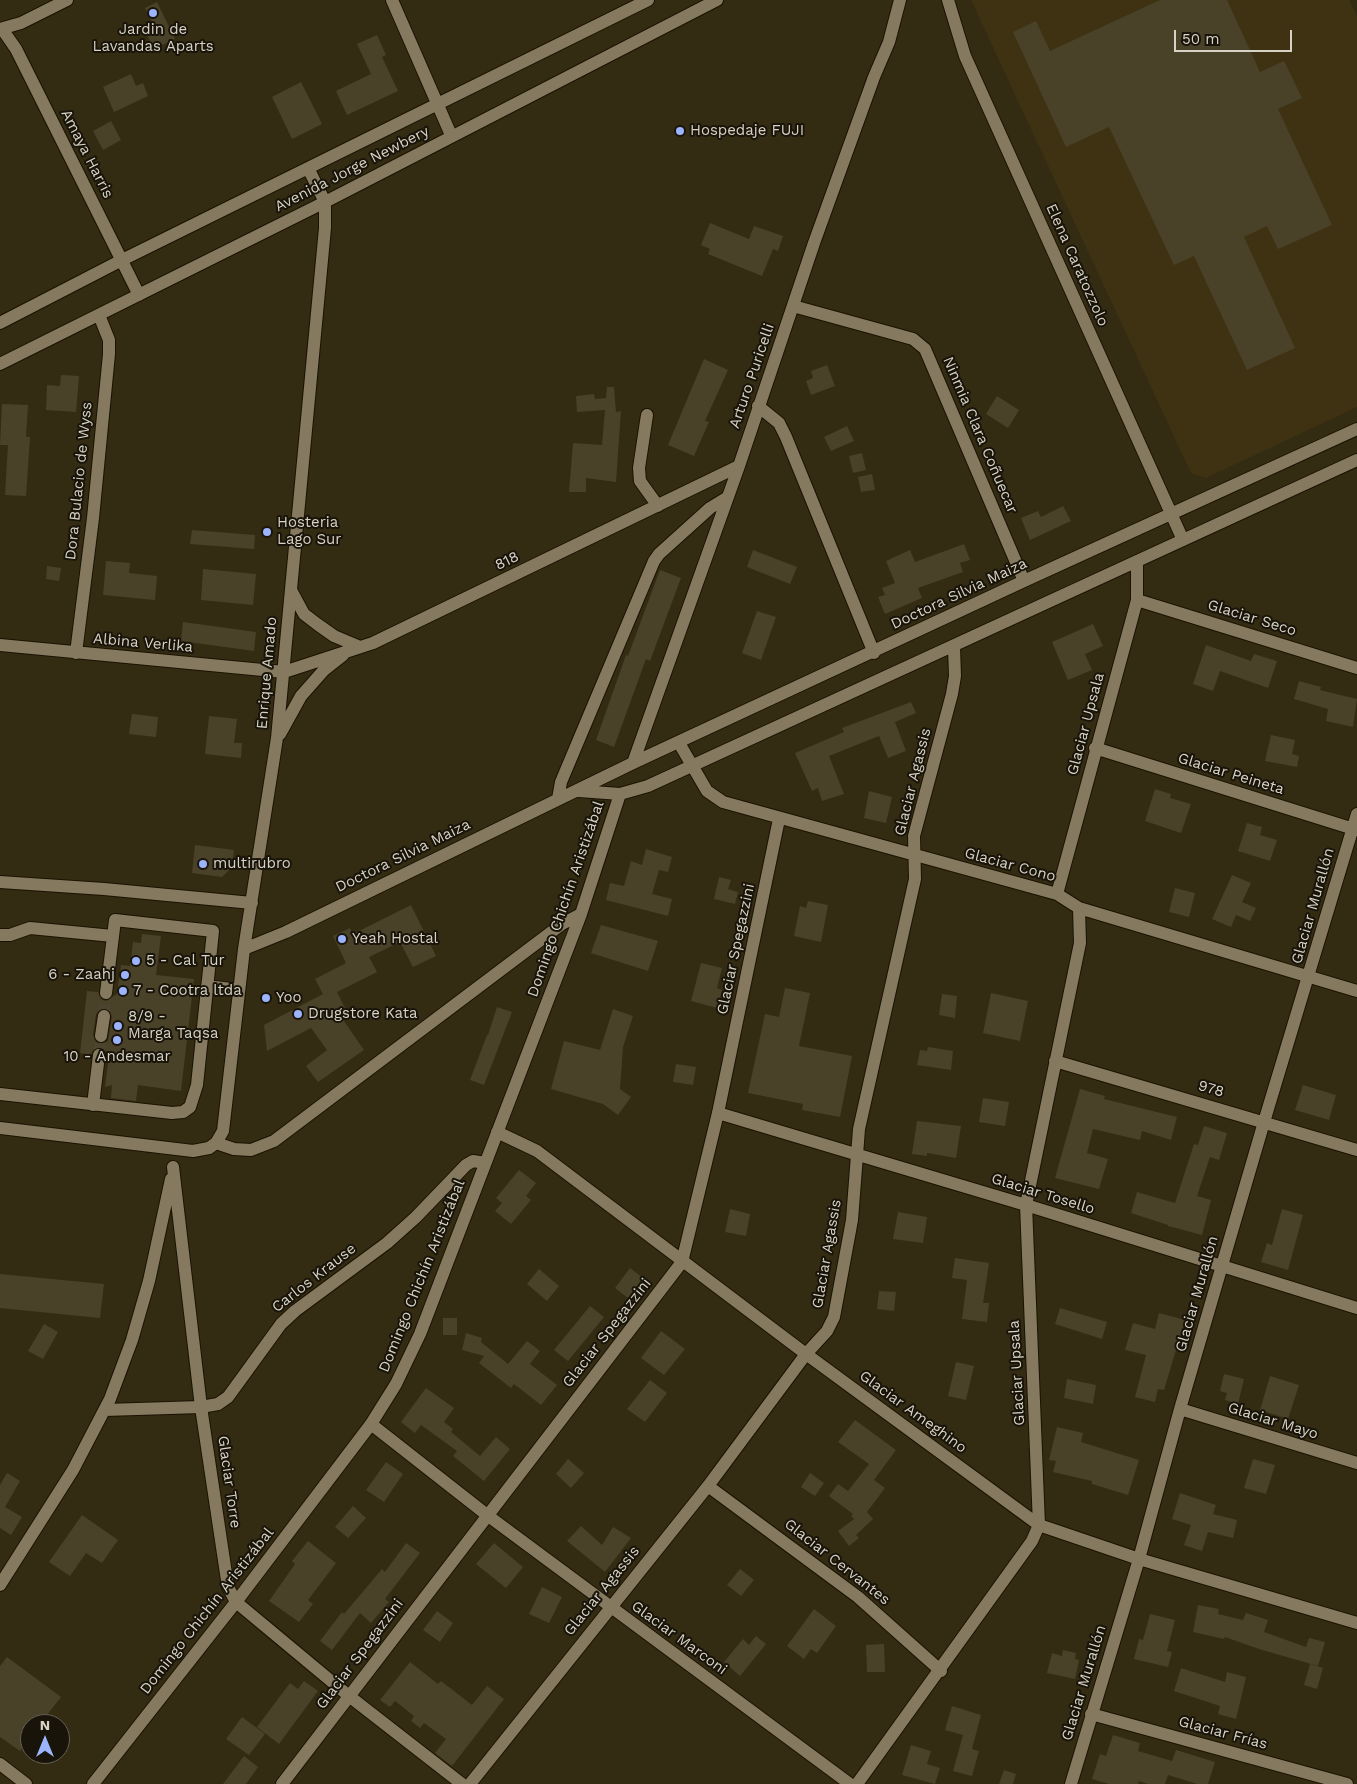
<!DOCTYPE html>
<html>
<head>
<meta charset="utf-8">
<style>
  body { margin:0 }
  #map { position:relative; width:1357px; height:1784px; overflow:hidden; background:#342b13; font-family:"Work Sans",sans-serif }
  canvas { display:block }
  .north { position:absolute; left:20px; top:1714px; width:50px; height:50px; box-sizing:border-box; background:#18140a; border:1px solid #646054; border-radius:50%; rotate:0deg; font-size:14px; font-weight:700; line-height:20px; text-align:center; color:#d7d2c4 }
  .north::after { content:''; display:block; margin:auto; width:18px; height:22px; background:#9bb4fd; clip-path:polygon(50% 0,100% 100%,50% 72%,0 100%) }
  .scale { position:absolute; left:1174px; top:30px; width:118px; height:22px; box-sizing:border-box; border:2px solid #d7d2c4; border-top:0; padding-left:6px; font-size:15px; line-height:18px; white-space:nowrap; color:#d7d2c4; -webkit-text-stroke:4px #18140a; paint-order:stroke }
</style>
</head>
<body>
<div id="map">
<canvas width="1357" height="1784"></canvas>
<div class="north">N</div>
<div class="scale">50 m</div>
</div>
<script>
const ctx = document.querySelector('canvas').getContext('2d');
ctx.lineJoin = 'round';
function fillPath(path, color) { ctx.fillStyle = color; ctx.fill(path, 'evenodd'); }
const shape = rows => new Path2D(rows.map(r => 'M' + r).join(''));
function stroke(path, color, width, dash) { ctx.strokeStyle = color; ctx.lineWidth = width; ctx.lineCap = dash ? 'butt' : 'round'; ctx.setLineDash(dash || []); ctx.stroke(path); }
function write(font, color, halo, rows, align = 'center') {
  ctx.font = font + ' "Work Sans",sans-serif'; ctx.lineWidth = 4; ctx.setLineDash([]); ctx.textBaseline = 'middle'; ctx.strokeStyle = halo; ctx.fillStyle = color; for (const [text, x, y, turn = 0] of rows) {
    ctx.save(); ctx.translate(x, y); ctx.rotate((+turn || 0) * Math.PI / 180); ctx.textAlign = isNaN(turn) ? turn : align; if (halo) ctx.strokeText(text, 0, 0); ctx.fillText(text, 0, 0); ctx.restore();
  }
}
const built = shape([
  [971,0,1349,0,1357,16,1357,407,1206,478,1191,473]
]);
const building = shape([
  [1160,0,1227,0,1260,72,1284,61,1302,98,1278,109,1332,225,1278,249,1267,226,1244,237,1295,348,1247,370,1194,256,1174,265,1109,127,1066,147,1013,32,1036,21,1050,51],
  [157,2,175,39,154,49,145,31,154,26,145,8],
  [377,35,386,55,382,57,398,91,347,115,336,91,371,74,357,44],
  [131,74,136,86,143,83,148,96,114,112,103,87],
  [301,82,322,124,292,139,272,97],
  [111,121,121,140,103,150,93,131],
  [710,223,749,239,754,226,783,236,778,251,773,249,762,276,708,254,710,249,701,245],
  [704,359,728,370,705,421,709,422,694,456,668,445],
  [827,365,835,386,811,395,806,381,813,378,811,371],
  [61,375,79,376,76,412,46,410,47,385,60,386],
  [607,387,614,387,616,412,621,411,616,482,586,478,586,492,569,492,573,443,602,445,605,410,577,412,576,396,594,394,595,399,606,398],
  [997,396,1019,410,1008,428,986,414],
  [2,404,28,405,26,437,30,437,26,496,5,495,8,445,0,445],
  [847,426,854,441,831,451,824,437],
  [862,453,866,470,853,473,849,456],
  [872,474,875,490,861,492,858,477],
  [1063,506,1071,521,1030,540,1021,518,1038,511,1041,517],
  [192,530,255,535,254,549,190,544],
  [964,544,970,560,960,563,963,572,918,588,922,598,885,614,878,597,885,595,882,588,895,583,886,561,910,550,915,562],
  [753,550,797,567,790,584,747,567],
  [106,561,130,563,129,573,157,576,155,600,103,595],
  [47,566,61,568,59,581,46,579],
  [203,569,256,574,253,605,201,600],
  [660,570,681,578,650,661,646,659,614,747,596,740,626,655,628,656],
  [757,611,776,617,761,660,742,653],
  [183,622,256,632,254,651,181,641],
  [1093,624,1103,646,1085,654,1092,670,1068,680,1052,642],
  [1206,645,1251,661,1254,654,1277,661,1268,688,1220,671,1213,691,1193,684],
  [1299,681,1321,687,1320,690,1357,699,1353,727,1326,721,1328,709,1294,699],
  [911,702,916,713,895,722,906,751,888,758,879,736,829,756,844,794,822,801,818,788,812,791,795,753,844,732,842,728],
  [132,714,158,717,156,737,129,734],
  [209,716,237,719,234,743,242,743,241,758,205,754],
  [1271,735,1295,740,1292,754,1299,756,1297,767,1265,761],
  [1155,789,1171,794,1170,798,1191,804,1181,833,1145,821],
  [869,791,892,797,886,823,864,818],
  [1247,823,1262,827,1260,835,1277,840,1270,861,1238,851],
  [195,845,234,850,232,867,222,877,192,873],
  [646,849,672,857,668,872,659,870,652,894,672,899,668,916,606,900,610,883,624,886,631,861,642,865],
  [1232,875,1251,883,1242,902,1256,908,1250,921,1236,915,1231,927,1212,919],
  [719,877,731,880,728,889,738,892,735,904,714,899],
  [1175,888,1195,893,1189,917,1169,912],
  [808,901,828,905,821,942,794,936,800,906,806,908],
  [411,905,436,956,413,967,400,942,369,957,377,972,337,992,346,1010,339,1014,364,1050,318,1082,306,1066,327,1050,311,1028,267,1051,264,1025,323,994,315,979,346,963,333,936,350,928,353,934],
  [601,925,658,941,648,971,591,953],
  [142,934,161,936,156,975,194,979,181,1091,138,1085,136,1101,111,1098,112,1085,105,1087,109,1056,106,1051,99,1047,93,1050,91,1055,80,1053,87,991,98,992,101,999,106,1001,117,994,121,965,130,966,133,942,141,943],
  [102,1008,109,1010,112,1017,108,1041,100,1044,96,1042,93,1035,96,1014],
  [701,963,722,968,717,988,722,990,717,1008,691,1001],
  [785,988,810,993,799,1046,852,1056,840,1117,802,1110,803,1104,748,1093,765,1014,779,1017],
  [991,993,1028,1001,1020,1041,983,1033],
  [942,994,957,996,955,1018,939,1015],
  [497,1007,512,1012,484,1085,470,1080,487,1035,488,1035],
  [613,1009,633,1016,623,1047,620,1089,631,1097,618,1115,603,1104,551,1089,564,1041,600,1050],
  [928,1047,953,1051,951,1070,917,1065,920,1050,927,1051],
  [676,1064,696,1067,693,1085,673,1082],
  [1303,1085,1336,1095,1329,1120,1295,1110],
  [1080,1089,1105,1096,1104,1099,1177,1117,1171,1140,1142,1131,1140,1140,1093,1129,1087,1153,1108,1159,1099,1189,1055,1178],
  [983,1098,1009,1102,1005,1126,979,1122],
  [917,1121,961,1126,956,1158,927,1153,927,1156,912,1154],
  [1204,1126,1227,1133,1219,1160,1210,1157,1197,1196,1211,1200,1202,1235,1168,1226,1168,1225,1131,1213,1137,1192,1175,1203,1194,1144,1198,1145],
  [519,1170,536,1183,526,1196,531,1200,511,1224,495,1211,502,1203,496,1198],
  [730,1209,750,1214,746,1236,725,1232],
  [1282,1209,1303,1215,1288,1270,1261,1262,1267,1243,1272,1245],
  [898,1212,927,1217,923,1243,893,1239],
  [955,1258,989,1263,983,1303,989,1303,987,1322,962,1319,967,1280,952,1278],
  [630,1268,643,1278,628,1298,615,1288],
  [539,1269,559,1286,547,1301,527,1284],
  [0,1274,104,1284,100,1318,0,1308],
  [879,1291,896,1292,894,1311,877,1309],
  [590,1306,604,1317,568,1361,554,1350],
  [1060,1308,1107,1322,1102,1339,1055,1324],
  [1159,1313,1185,1320,1164,1390,1158,1389,1155,1402,1135,1397,1146,1355,1125,1350,1133,1323,1155,1329],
  [443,1318,457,1318,457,1335,443,1335],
  [44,1324,58,1332,43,1359,28,1351],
  [661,1331,685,1349,664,1375,641,1358],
  [466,1333,482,1338,481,1342,508,1364,527,1341,540,1351,530,1364,557,1385,541,1405,514,1384,511,1388,479,1363,484,1356,462,1350],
  [956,1362,974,1366,966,1400,948,1396],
  [1224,1374,1244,1379,1238,1404,1225,1400,1227,1393,1220,1391],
  [1270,1376,1299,1385,1288,1419,1260,1410],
  [1067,1379,1096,1385,1093,1404,1064,1398],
  [650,1380,667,1393,645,1422,627,1409],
  [426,1388,454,1408,444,1422,453,1429,451,1432,480,1456,496,1437,510,1449,484,1481,453,1456,457,1451,421,1425,415,1433,401,1422],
  [855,1420,896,1450,874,1480,885,1488,867,1512,873,1519,856,1535,859,1538,849,1546,838,1531,854,1519,851,1516,853,1514,829,1496,838,1484,848,1491,869,1464,838,1442],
  [1057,1427,1083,1433,1081,1442,1139,1460,1128,1495,1092,1484,1092,1481,1053,1472,1056,1461,1049,1460],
  [568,1459,584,1473,571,1488,556,1474],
  [1253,1459,1275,1465,1266,1494,1244,1488],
  [386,1462,403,1474,384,1502,366,1490],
  [7,1473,20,1481,5,1507,22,1517,11,1535,0,1528,0,1485],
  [810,1473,824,1483,815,1496,801,1487],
  [1180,1493,1216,1505,1213,1514,1237,1520,1233,1538,1208,1532,1202,1551,1184,1545,1191,1525,1172,1519],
  [353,1506,366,1518,348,1538,335,1527],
  [82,1515,118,1540,102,1563,86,1553,70,1576,49,1562],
  [581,1526,602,1545,613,1527,631,1538,605,1572,567,1541],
  [308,1541,336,1563,308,1600,313,1604,299,1622,269,1601,295,1564,292,1561],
  [406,1543,420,1553,385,1599,389,1602,371,1623,360,1613,332,1650,320,1641,342,1612,344,1614,382,1569,385,1572],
  [494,1543,523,1567,506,1588,476,1564],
  [740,1569,754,1580,741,1596,727,1585],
  [542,1587,562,1597,549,1623,529,1614],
  [1198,1605,1219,1609,1218,1614,1243,1620,1246,1613,1268,1620,1264,1632,1306,1647,1309,1638,1325,1642,1318,1666,1259,1649,1225,1637,1224,1639,1193,1632],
  [814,1609,836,1626,817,1653,811,1649,804,1659,787,1646],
  [437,1611,453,1623,440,1642,423,1630],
  [1150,1614,1175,1620,1167,1651,1172,1652,1168,1667,1134,1659,1139,1639,1143,1640],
  [756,1636,766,1644,740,1676,724,1662,743,1639,749,1645],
  [884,1644,885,1672,867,1672,866,1645],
  [1063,1650,1076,1653,1075,1659,1079,1660,1075,1679,1047,1673,1052,1653,1062,1656],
  [7,1657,61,1697,40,1724,30,1724,30,1738,20,1751,0,1737,0,1666],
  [410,1662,438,1684,441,1681,472,1705,487,1686,504,1699,452,1766,435,1753,446,1739,424,1723,420,1728,411,1721,414,1716,395,1701,390,1707,380,1700],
  [1310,1664,1323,1668,1317,1689,1304,1685],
  [1181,1668,1225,1682,1227,1672,1246,1677,1236,1719,1218,1714,1220,1706,1174,1691],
  [304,1681,318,1691,279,1744,257,1727,290,1683,298,1689],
  [952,1706,981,1715,972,1749,979,1751,972,1776,953,1771,963,1735,945,1730],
  [242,1717,265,1734,249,1755,226,1739],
  [1113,1735,1140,1743,1138,1751,1172,1761,1176,1750,1215,1762,1208,1784,1197,1784,1168,1775,1165,1784,1148,1784,1139,1781,1138,1784,1109,1784,1092,1779,1100,1754,1106,1756],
  [911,1745,931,1751,927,1764,940,1768,935,1784,902,1775],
  [244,1756,258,1767,246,1784,223,1784],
  [1004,1770,1016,1774,1013,1784,999,1784]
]);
const minorTunnel = shape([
  [104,1016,106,993],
  [99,1055,101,1036]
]);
const minor = shape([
  [392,0,451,135],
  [948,0,965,56,1183,540],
  [0,29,21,23,67,0],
  [2,29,16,49,139,295],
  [793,306,913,339,925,349,1024,581],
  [0,323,122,260,648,0],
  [0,364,325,202,717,0],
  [758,406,779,423,786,437,874,653],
  [647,415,639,468,640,481,658,506],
  [291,590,304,614,317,624,334,636,360,647],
  [1137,600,1357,668],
  [0,645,284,672,373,643,739,466],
  [76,653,93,518,109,354,109,340,99,315],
  [280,734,301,696,324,670,343,655],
  [679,743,707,791,723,802,1057,894,1079,908,1357,991],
  [1095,748,1357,830],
  [633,763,739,466,814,243,874,77,889,42,900,0],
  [579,791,620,794,648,786,1357,460],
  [558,799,561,782,654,561,659,554,710,508,728,497],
  [0,882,104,889,252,903],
  [1057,894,1137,600,1137,562],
  [0,935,10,935,30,928,113,936],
  [244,949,286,932,633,763,1024,581,1357,429],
  [207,986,239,990],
  [101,1036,104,1016],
  [1055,1061,1357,1150],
  [0,1094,172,1113,183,1112,190,1107,197,1085,213,931,115,920,106,993],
  [93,1105,99,1055],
  [718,1113,1026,1205,1357,1308],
  [0,1128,193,1151,209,1148,216,1143,223,1131,244,949,277,738,325,228,325,202,308,168],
  [497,1132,537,1151,806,1354,1039,1525,1139,1559,1357,1623],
  [216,1143,234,1149,251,1150,274,1141,562,924,581,914],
  [173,1167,201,1407,228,1587,236,1602,349,1696,462,1784],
  [1180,1409,1357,1463],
  [105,1410,201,1407,218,1404,228,1397,281,1324,295,1311,387,1243,416,1217,466,1165,473,1161,485,1163],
  [371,1424,487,1515,850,1784],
  [708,1486,858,1597,941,1671],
  [0,1585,73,1470,110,1399,132,1340,149,1281,171,1179],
  [1091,1714,1347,1784],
  [0,1764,26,1784],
  [93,1784,236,1602,371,1424,396,1384,420,1334,581,914,620,794],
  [282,1784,682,1262,718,1113,779,819],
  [470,1784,708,1486,806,1354,827,1331,834,1317,852,1220,859,1129,915,879,914,836,952,694,955,676,954,647],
  [857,1784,1032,1541,1039,1525,1026,1205,1080,943,1079,908],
  [1071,1784,1139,1559,1180,1409,1264,1122,1357,814]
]);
const markers = [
  [153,13,5,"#9bb4fd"],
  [680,131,5,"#9bb4fd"],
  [267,532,5,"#9bb4fd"],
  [203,864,5,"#9bb4fd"],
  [342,939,5,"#9bb4fd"],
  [136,961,5,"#9bb4fd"],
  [125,975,5,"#9bb4fd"],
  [123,991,5,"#9bb4fd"],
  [266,998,5,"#9bb4fd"],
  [298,1014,5,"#9bb4fd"],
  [118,1026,5,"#9bb4fd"],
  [117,1040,5,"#9bb4fd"]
];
const poiNames = [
  ["Jardin de",153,30,"center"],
  ["Lavandas Aparts",153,47,"center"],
  ["Hospedaje FUJI",690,131],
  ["Hosteria",277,523],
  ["Lago Sur",277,540],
  ["multirubro",213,864],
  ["Yeah Hostal",352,939],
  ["5 - Cal Tur",146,961],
  ["6 - Zaahj",115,975,"right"],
  ["7 - Cootra ltda",133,991],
  ["Yoo",276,998],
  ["Drugstore Kata",308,1014],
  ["8/9 -",128,1017],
  ["Marga Taqsa",128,1034],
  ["10 - Andesmar",117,1057,"center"]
];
const streetNames = [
  ["Amaya Harris",87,154,63],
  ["Avenida Jorge Newbery",352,169,-27],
  ["Elena Caratozzolo",1077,265,66],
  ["Arturo Puricelli",752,376,-71],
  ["Ninmia Clara Coñuecar",980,435,67],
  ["Dora Bulacio de Wyss",79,481,-84],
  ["818",507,561,-26],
  ["Doctora Silvia Maiza",959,594,-25],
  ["Glaciar Seco",1252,618,17],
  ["Albina Verlika",143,643,5],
  ["Enrique Amado",267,673,-85],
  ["Glaciar Upsala",1086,724,-75],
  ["Glaciar Peineta",1231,774,17],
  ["Glaciar Agassis",913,782,-76],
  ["Doctora Silvia Maiza",403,856,-26],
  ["Glaciar Cono",1010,865,15],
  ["Domingo Chichín Aristizábal",566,899,-71],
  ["Glaciar Murallón",1313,906,-74],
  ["Glaciar Spegazzini",736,949,-78],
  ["978",1211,1089,16],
  ["Glaciar Tosello",1043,1194,17],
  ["Glaciar Agassis",827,1254,-80],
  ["Domingo Chichín Aristizábal",422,1276,-68],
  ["Carlos Krause",314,1278,-38],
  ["Glaciar Murallón",1197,1294,-74],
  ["Glaciar Spegazzini",607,1333,-52],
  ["Glaciar Upsala",1017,1373,-93],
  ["Glaciar Ameghino",913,1412,36],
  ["Glaciar Mayo",1273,1421,17],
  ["Glaciar Torre",229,1482,82],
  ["Glaciar Cervantes",837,1562,38],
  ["Glaciar Agassis",602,1591,-51],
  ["Domingo Chichín Aristizábal",207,1611,-52],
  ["Glaciar Marconi",679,1638,36],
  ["Glaciar Spegazzini",360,1654,-53],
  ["Glaciar Murallón",1084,1683,-73],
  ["Glaciar Frías",1223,1733,15]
];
fillPath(built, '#3e3213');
fillPath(building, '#4a4129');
stroke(minorTunnel, '#4c442e', 12, [12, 6]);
stroke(minor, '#1b1300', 14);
stroke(minor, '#857a60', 12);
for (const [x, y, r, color] of markers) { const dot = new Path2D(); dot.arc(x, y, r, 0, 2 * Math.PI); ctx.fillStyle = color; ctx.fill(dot); stroke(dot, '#18140a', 2); }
write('15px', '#d7d2c4', '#18140a', poiNames, 'left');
write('15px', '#d7d2c4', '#18140a', streetNames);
</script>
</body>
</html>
